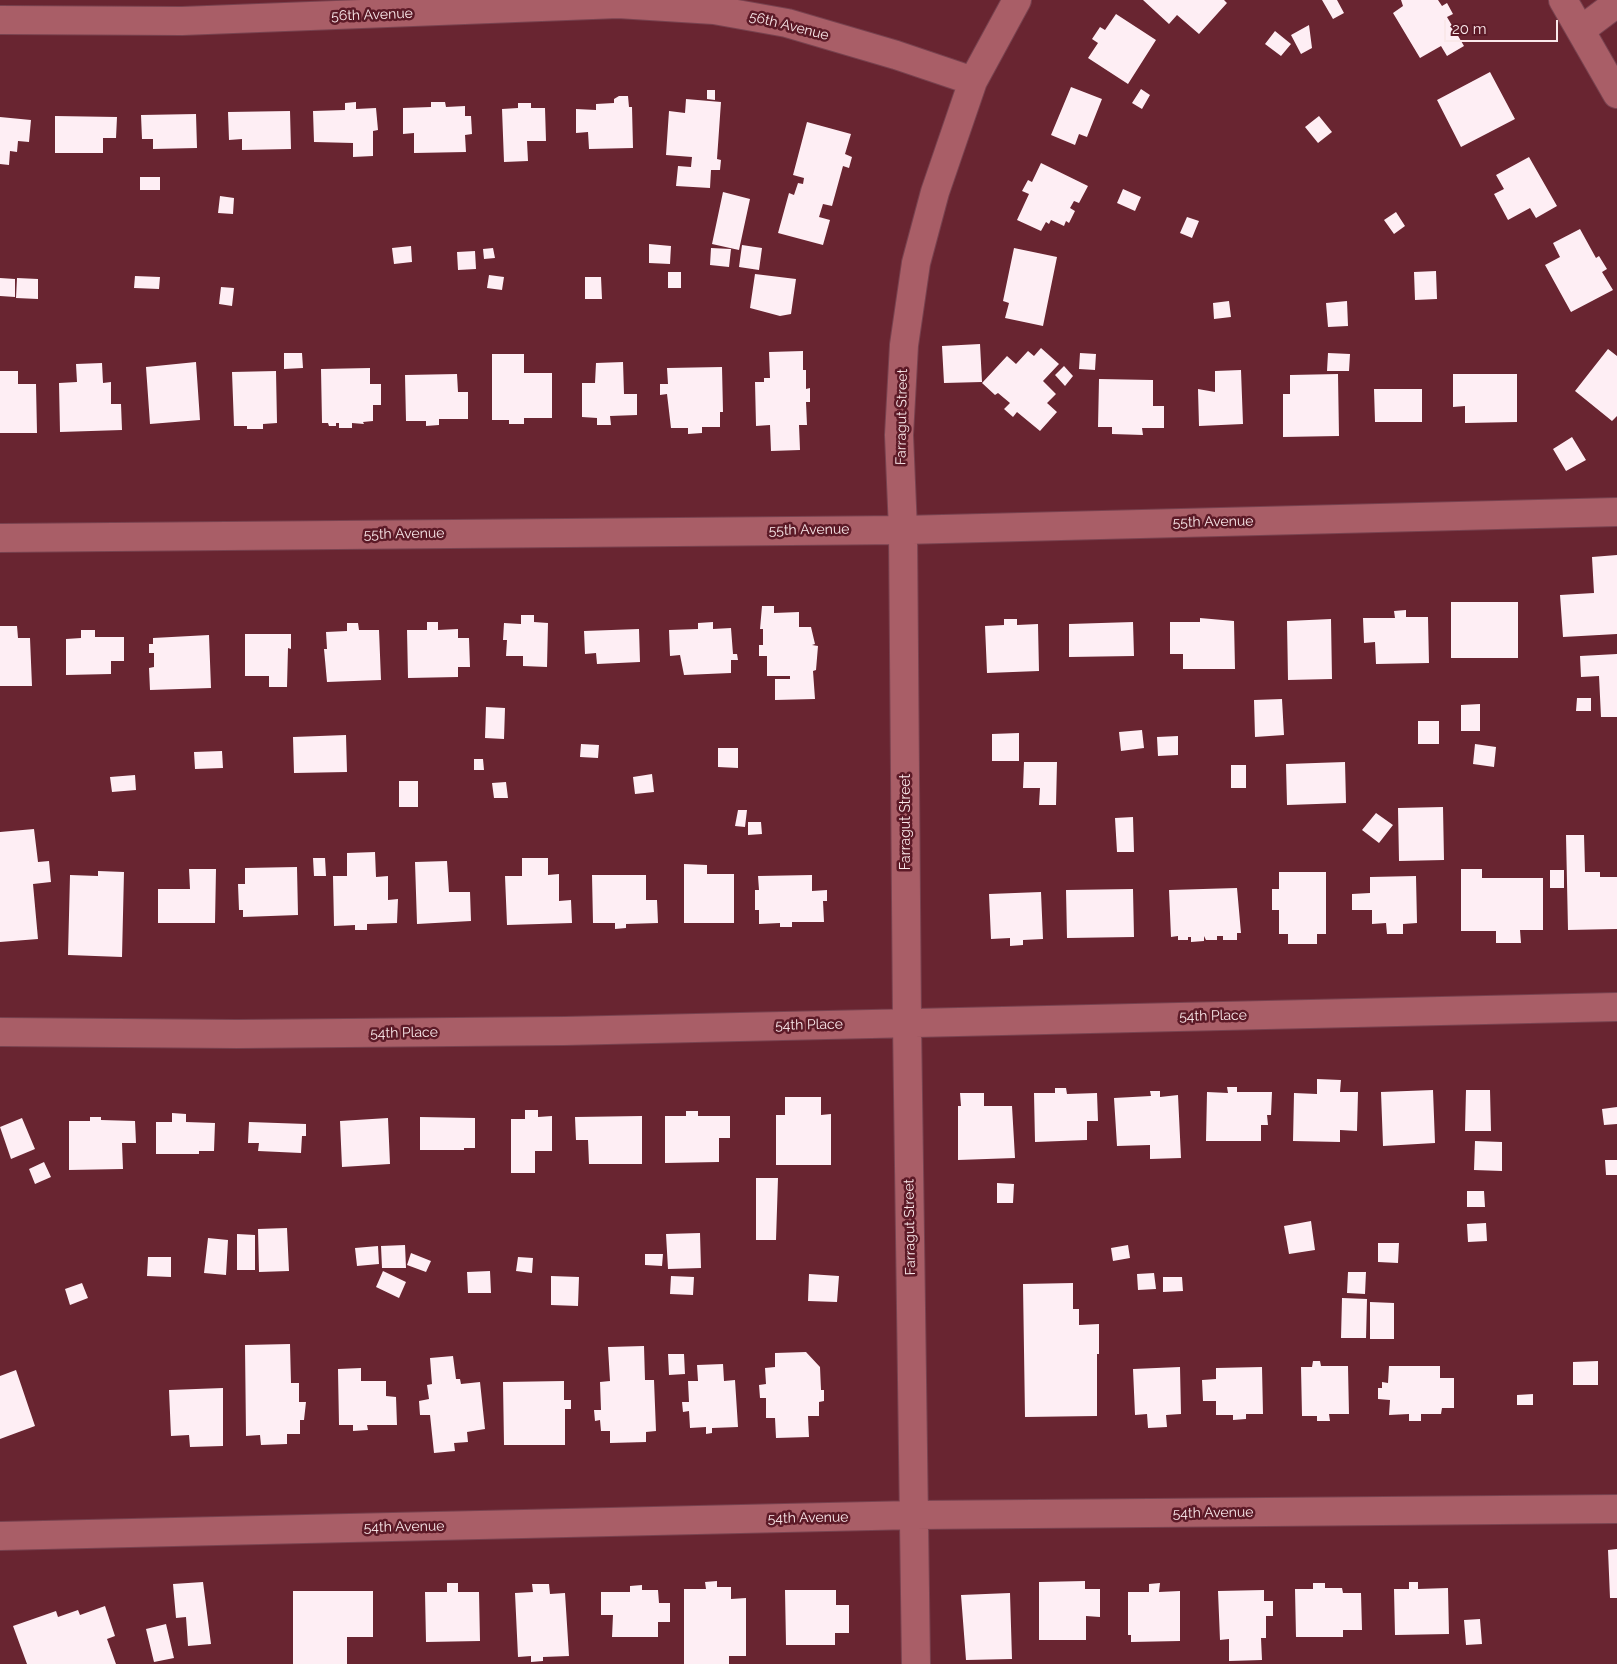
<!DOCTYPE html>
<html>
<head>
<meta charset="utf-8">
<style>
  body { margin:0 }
  #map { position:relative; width:1617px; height:1664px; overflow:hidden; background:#692531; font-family:Raleway,sans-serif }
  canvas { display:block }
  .scale { position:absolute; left:1444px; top:20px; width:114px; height:22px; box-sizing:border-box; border:2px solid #fae8ea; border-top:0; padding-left:6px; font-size:15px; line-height:18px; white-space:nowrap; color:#fae8ea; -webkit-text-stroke:4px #5c1a27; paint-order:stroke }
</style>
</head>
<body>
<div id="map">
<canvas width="1617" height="1664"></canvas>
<div class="scale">20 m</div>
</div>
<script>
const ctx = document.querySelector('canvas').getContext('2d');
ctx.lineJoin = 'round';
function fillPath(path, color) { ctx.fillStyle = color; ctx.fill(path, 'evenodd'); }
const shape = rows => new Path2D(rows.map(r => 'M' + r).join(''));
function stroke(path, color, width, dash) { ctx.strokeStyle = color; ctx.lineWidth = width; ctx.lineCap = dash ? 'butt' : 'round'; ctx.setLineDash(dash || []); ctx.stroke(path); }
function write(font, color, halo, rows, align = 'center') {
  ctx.font = font + ' Raleway,sans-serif'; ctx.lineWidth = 5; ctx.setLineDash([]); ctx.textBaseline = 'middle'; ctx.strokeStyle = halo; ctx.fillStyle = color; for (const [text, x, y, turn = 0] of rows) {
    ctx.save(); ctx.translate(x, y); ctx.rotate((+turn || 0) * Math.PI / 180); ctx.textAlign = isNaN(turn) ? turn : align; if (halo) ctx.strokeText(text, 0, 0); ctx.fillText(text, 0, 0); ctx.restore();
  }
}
const building = shape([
  [1143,0,1224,0,1227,3,1199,34,1177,15,1169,24],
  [1322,0,1337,0,1344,13,1333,19],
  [1438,0,1442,6,1447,3,1453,14,1447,17,1464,46,1447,56,1441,46,1420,58,1393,13,1403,6,1401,0],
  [1116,14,1156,40,1128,84,1088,58,1098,43,1092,39,1100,27,1105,30],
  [1309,25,1312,48,1301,54,1291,35],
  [1275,31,1291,44,1281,56,1265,44],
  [1490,72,1515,119,1461,147,1437,100],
  [1071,87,1102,99,1087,137,1079,134,1075,145,1051,135],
  [1141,89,1150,95,1142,109,1132,103],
  [707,90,715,90,715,100,707,99],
  [619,96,628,96,629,107,632,107,633,148,589,149,588,132,576,133,576,109,596,110,596,104,614,103,614,99],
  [686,99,721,102,717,159,721,160,720,170,711,170,710,188,676,186,678,166,691,167,692,157,666,155,669,111,685,113],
  [356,102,356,109,376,108,378,130,373,131,373,156,353,157,353,143,314,142,313,111,345,110,345,103],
  [431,102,445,102,446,107,465,106,465,116,471,116,472,134,465,135,466,152,414,153,414,133,403,134,403,108,431,107],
  [518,103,531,103,531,108,545,108,546,141,527,141,528,161,504,162,502,109,518,108],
  [290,111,291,149,242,150,242,139,229,140,228,112],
  [196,114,197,148,153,149,153,139,142,139,141,115],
  [55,116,117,117,116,138,103,138,103,153,55,153],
  [1319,116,1332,132,1318,143,1305,127],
  [0,117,31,120,29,142,18,141,17,152,10,151,9,165,0,164],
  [807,122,851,134,845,154,852,157,849,168,843,166,832,206,823,204,819,217,830,220,823,245,778,233,789,193,794,195,798,183,803,184,804,178,793,175],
  [1529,157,1557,206,1536,218,1530,208,1508,220,1494,194,1504,189,1496,175],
  [1041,163,1088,186,1079,203,1074,201,1070,208,1075,211,1069,223,1066,221,1064,226,1051,220,1049,224,1046,222,1041,231,1017,220,1029,194,1022,191,1028,180,1032,182],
  [140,177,160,177,160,190,140,190],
  [1123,189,1141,197,1135,211,1117,203],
  [723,192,750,199,739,250,712,244],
  [220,196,234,198,233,214,218,213],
  [1396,212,1405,226,1394,234,1384,220],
  [1187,217,1199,221,1192,238,1180,233],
  [1580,229,1596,258,1599,256,1607,269,1602,272,1613,290,1571,312,1545,265,1560,257,1553,243],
  [649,244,671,246,670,264,649,263],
  [742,245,762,248,759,270,739,267],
  [411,246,412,262,394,264,392,248],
  [493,248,495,258,484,259,483,249],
  [711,248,731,249,729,267,710,265],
  [1014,248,1057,257,1043,326,1005,318,1009,303,1003,301],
  [475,251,476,269,458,270,457,252],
  [1436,271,1437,299,1415,300,1414,272],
  [668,272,681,272,681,288,668,288],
  [755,274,796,279,791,314,780,316,750,308],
  [489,275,504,277,502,290,487,288],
  [135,276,160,277,159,289,134,288],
  [585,277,601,277,602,299,585,299],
  [0,278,15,279,15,297,0,296],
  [17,278,38,279,38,299,16,298],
  [221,287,234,288,232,306,219,304],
  [1229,301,1231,317,1214,319,1213,303],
  [1347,301,1348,326,1328,327,1326,303],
  [980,344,982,382,944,383,942,346],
  [1041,348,1059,364,1043,381,1056,394,1047,403,1057,412,1040,431,1017,412,1013,417,1004,409,1010,403,998,393,995,395,982,383,1007,356,1016,364,1028,351,1034,356],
  [1608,349,1617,356,1617,416,1612,421,1575,391],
  [803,351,803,370,806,370,806,389,810,388,810,402,806,402,807,425,799,425,800,450,771,451,770,425,756,426,755,382,764,382,764,378,770,378,769,352],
  [284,353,302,353,303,368,284,369],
  [1080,353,1096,354,1095,370,1079,369],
  [1328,353,1350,354,1349,371,1327,371],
  [492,354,524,354,524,373,552,373,552,418,524,418,524,424,509,424,509,420,492,420],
  [196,362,200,420,150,424,146,367],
  [623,362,624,394,637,394,637,415,610,416,611,425,597,425,597,418,582,417,582,383,595,383,596,363],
  [102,363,103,383,111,382,111,404,121,404,122,430,60,432,59,383,77,382,76,364],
  [1064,366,1073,376,1065,386,1055,375],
  [722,367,723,412,720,412,720,427,702,427,702,433,688,434,688,428,671,428,667,394,660,395,660,384,668,384,667,368],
  [370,368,370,384,381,384,381,405,373,405,373,421,363,422,364,424,352,423,352,428,339,428,339,423,336,423,336,426,329,426,328,423,322,423,321,369],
  [1241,370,1243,424,1199,426,1198,389,1215,392,1215,371],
  [0,371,18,371,18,384,36,384,37,433,0,433],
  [276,371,277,423,263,424,263,429,247,429,247,426,234,426,232,372],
  [457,374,458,392,468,392,468,419,439,419,439,425,426,426,426,421,406,421,405,375],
  [1338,374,1339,436,1283,437,1283,394,1290,394,1290,375],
  [1453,374,1517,374,1517,422,1465,423,1465,406,1453,407],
  [1099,379,1153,380,1153,406,1164,406,1164,428,1142,428,1143,435,1112,434,1112,427,1098,427],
  [1374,389,1422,389,1422,422,1375,422],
  [1572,437,1586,460,1566,471,1553,449],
  [1617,555,1617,634,1563,637,1560,595,1594,593,1592,557],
  [1451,602,1518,602,1518,658,1451,658],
  [762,606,774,606,774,613,799,612,799,627,811,627,815,644,812,645,818,646,816,670,813,671,815,699,775,700,775,679,790,679,790,676,767,676,767,656,759,656,759,645,763,645,763,629,760,629],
  [1406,610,1406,617,1428,617,1429,663,1376,664,1375,642,1364,643,1363,618,1395,618,1394,611],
  [521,615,534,615,534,622,548,623,547,667,523,666,523,656,506,656,507,640,503,640,504,623,521,624],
  [1200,618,1234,621,1235,669,1183,669,1183,654,1170,654,1170,622,1200,622],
  [1004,619,1017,619,1017,625,1038,624,1039,671,987,673,985,626,1004,625],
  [1331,619,1332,679,1288,680,1287,621],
  [427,622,438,622,438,630,458,629,458,638,469,638,470,667,458,667,458,677,408,678,407,630,427,630],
  [713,622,713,629,731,628,733,654,737,654,738,660,731,660,731,673,684,675,680,655,670,656,669,630,698,629,698,623],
  [1133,622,1134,656,1069,657,1069,624],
  [347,623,358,623,359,630,379,630,381,680,327,682,324,649,327,649,326,632,347,631],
  [0,626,17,626,18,638,30,638,32,686,0,686],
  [639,629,640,662,597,664,596,653,585,654,584,631],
  [81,630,95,630,95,637,124,637,124,661,111,661,111,674,66,675,66,639,81,638],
  [245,634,291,634,291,649,288,648,287,687,269,687,269,676,245,676],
  [209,635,211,688,150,690,149,668,154,667,154,653,149,653,149,644,153,644,153,638],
  [1617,654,1617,717,1601,717,1599,676,1581,677,1580,656],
  [1577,698,1591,698,1591,711,1576,711],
  [1282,699,1284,735,1255,737,1254,700],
  [1480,704,1480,731,1461,731,1461,705],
  [486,707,505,708,504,739,485,738],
  [1418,721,1439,721,1439,744,1418,744],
  [1142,730,1144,748,1121,751,1119,732],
  [1019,733,1019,761,992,761,992,734],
  [346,735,347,772,294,773,293,737],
  [1178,736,1178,755,1158,756,1157,737],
  [581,744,599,745,598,758,580,757],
  [1475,744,1496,747,1494,767,1473,764],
  [718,748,738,748,738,768,718,767],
  [222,751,223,768,195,769,194,752],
  [474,759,483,759,484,770,474,770],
  [1024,762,1057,762,1056,805,1039,805,1040,788,1023,788],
  [1345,762,1346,803,1287,805,1286,764],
  [1231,765,1246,765,1246,788,1231,788],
  [652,774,654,792,635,794,633,777],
  [135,775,136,790,112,792,110,777],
  [399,781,418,781,418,807,399,807],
  [506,782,508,798,494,798,492,783],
  [1443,807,1444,860,1399,861,1398,808],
  [738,810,747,810,745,827,735,826],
  [1376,813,1393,825,1379,843,1362,830],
  [1133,817,1134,852,1117,852,1115,818],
  [748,822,761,822,762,834,748,835],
  [34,829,38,862,49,861,51,882,33,884,38,939,0,942,0,832],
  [1566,835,1584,835,1585,872,1600,872,1600,877,1617,877,1617,929,1568,930],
  [375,852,376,877,388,876,388,900,398,899,397,923,367,924,367,930,355,930,355,925,334,926,333,876,347,876,347,853],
  [313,858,325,858,326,876,314,876],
  [522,858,548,858,548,875,559,874,559,901,571,900,572,923,507,925,505,876,522,876],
  [447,861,449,892,470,892,471,921,417,924,415,862],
  [684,864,707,865,707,874,734,874,734,923,684,923],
  [297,867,298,915,243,917,243,910,239,910,238,884,245,884,245,868],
  [189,869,216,869,215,923,158,923,158,889,190,889],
  [1461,869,1482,869,1482,878,1543,878,1543,930,1520,930,1521,943,1496,943,1496,931,1461,931],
  [1550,870,1564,870,1564,888,1550,888],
  [98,871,124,872,122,957,68,955,70,875,98,876],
  [1279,872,1326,872,1326,934,1317,934,1317,944,1288,944,1288,934,1279,934,1279,910,1272,910,1272,889,1279,889],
  [592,875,646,875,646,900,657,900,658,923,626,924,626,928,615,929,615,923,593,923],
  [812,875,812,891,827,890,827,901,823,901,824,922,792,922,792,927,780,927,780,923,759,924,759,910,755,910,755,890,759,890,758,876],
  [1416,876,1417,923,1403,924,1403,934,1387,934,1386,923,1372,924,1372,910,1352,910,1352,894,1370,893,1370,877],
  [1237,888,1241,933,1237,933,1237,940,1223,940,1223,936,1217,936,1217,940,1206,940,1204,936,1204,941,1191,942,1191,937,1188,937,1188,940,1178,940,1178,936,1171,937,1169,890],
  [1133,889,1134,937,1067,938,1066,890],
  [1041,892,1043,939,1023,940,1023,945,1010,946,1010,938,991,939,989,894],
  [1317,1079,1341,1080,1340,1092,1358,1092,1357,1131,1340,1130,1340,1142,1293,1141,1294,1093,1317,1094],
  [1227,1087,1237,1087,1237,1092,1272,1092,1271,1115,1267,1115,1268,1125,1261,1125,1261,1141,1206,1141,1207,1092,1228,1093],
  [1055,1088,1066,1088,1067,1094,1097,1093,1098,1121,1087,1121,1087,1140,1035,1142,1034,1093,1055,1093],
  [1433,1090,1435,1143,1383,1146,1381,1092],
  [1466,1090,1490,1090,1491,1131,1465,1131],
  [1150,1091,1160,1091,1160,1097,1178,1095,1181,1158,1150,1159,1150,1145,1117,1146,1114,1098,1151,1096],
  [960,1093,984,1093,984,1106,1012,1106,1015,1158,958,1160,958,1106,961,1106],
  [785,1097,821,1097,821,1115,831,1114,831,1165,776,1165,776,1115,785,1115],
  [1617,1107,1617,1124,1604,1125,1602,1109],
  [525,1110,538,1110,538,1117,552,1116,552,1151,535,1151,535,1173,511,1173,511,1119,525,1119],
  [686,1111,698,1111,698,1116,730,1116,730,1138,719,1138,719,1162,665,1163,665,1116,686,1116],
  [172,1113,186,1114,186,1122,215,1123,214,1151,199,1151,199,1154,156,1154,156,1122,172,1122],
  [642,1116,642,1164,589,1164,588,1140,576,1140,575,1117],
  [90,1117,101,1117,101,1120,135,1121,136,1143,122,1143,123,1169,69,1170,69,1121,90,1121],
  [420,1117,475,1118,475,1148,464,1148,464,1150,420,1150],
  [22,1118,35,1149,11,1159,0,1127],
  [388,1118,390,1164,342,1167,340,1121],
  [249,1122,306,1124,306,1136,302,1136,301,1153,258,1151,259,1143,248,1143],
  [1475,1141,1502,1142,1502,1171,1474,1170],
  [1605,1160,1617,1160,1617,1175,1606,1175],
  [44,1162,51,1177,35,1184,29,1169],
  [756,1178,778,1178,776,1240,756,1240],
  [997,1183,1014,1184,1013,1203,997,1203],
  [1467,1191,1484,1191,1485,1207,1467,1207],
  [1311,1221,1315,1250,1289,1254,1284,1226],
  [1486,1223,1487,1241,1468,1242,1467,1224],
  [287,1228,289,1271,259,1272,258,1229],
  [700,1233,701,1268,668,1269,666,1234],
  [237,1234,255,1235,255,1270,237,1270],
  [208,1238,228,1240,226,1275,204,1273],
  [1378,1243,1399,1243,1398,1263,1378,1262],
  [405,1245,406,1268,382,1268,381,1246],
  [1128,1245,1130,1258,1113,1261,1111,1248],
  [378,1246,379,1264,357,1266,355,1248],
  [411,1253,431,1261,426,1272,407,1265],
  [645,1254,663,1254,662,1266,645,1265],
  [148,1257,171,1257,171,1277,147,1276],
  [518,1257,533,1258,532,1273,516,1271],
  [383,1271,406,1282,399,1298,376,1287],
  [490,1271,491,1293,468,1293,467,1272],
  [1348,1272,1366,1272,1365,1294,1347,1293],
  [1154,1273,1156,1289,1138,1290,1137,1274],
  [809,1274,839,1276,837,1302,808,1301],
  [551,1276,579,1277,578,1306,551,1305],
  [671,1276,694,1277,693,1295,670,1294],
  [1163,1277,1182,1277,1183,1291,1163,1292],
  [82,1283,88,1298,70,1305,65,1289],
  [1073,1283,1073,1309,1079,1309,1079,1325,1099,1324,1099,1354,1097,1354,1097,1416,1025,1417,1023,1284],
  [1342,1298,1367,1299,1366,1338,1341,1338],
  [1370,1302,1394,1303,1394,1339,1370,1339],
  [290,1344,291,1383,299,1383,299,1402,306,1402,304,1420,300,1420,300,1434,287,1434,287,1444,261,1445,260,1435,246,1436,245,1345],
  [644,1346,645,1380,654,1380,656,1431,646,1432,646,1442,610,1443,610,1431,601,1431,600,1420,595,1421,594,1410,601,1410,600,1382,610,1381,608,1347],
  [806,1352,820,1367,821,1390,824,1390,824,1401,819,1402,819,1416,808,1416,809,1437,776,1438,775,1418,766,1418,766,1398,760,1398,759,1385,766,1384,765,1368,775,1367,775,1353],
  [668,1354,684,1354,685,1374,669,1375],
  [453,1356,456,1379,460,1379,461,1384,480,1382,485,1429,467,1432,468,1442,454,1443,455,1451,434,1453,430,1415,420,1415,419,1401,429,1399,427,1385,432,1384,430,1358],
  [1313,1361,1320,1361,1321,1366,1348,1366,1349,1414,1329,1414,1330,1421,1317,1421,1317,1416,1302,1416,1301,1367,1312,1367],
  [1598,1361,1598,1385,1573,1385,1573,1362],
  [723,1364,724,1381,735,1380,738,1427,712,1428,712,1433,706,1434,706,1427,690,1428,689,1411,683,1412,682,1402,689,1402,688,1381,698,1381,697,1365],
  [1389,1366,1440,1366,1440,1378,1454,1378,1454,1408,1442,1408,1441,1414,1421,1414,1421,1421,1409,1421,1409,1414,1389,1415,1390,1400,1378,1399,1378,1388,1382,1388,1382,1382,1388,1383],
  [1180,1367,1181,1414,1166,1415,1167,1427,1148,1428,1147,1414,1135,1415,1133,1369],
  [1262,1367,1263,1414,1246,1414,1246,1419,1233,1420,1233,1415,1216,1415,1216,1401,1203,1401,1202,1380,1216,1379,1216,1368],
  [361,1368,361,1381,386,1381,386,1396,396,1397,397,1425,367,1425,368,1430,353,1431,353,1425,339,1425,338,1369],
  [16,1370,35,1426,0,1439,0,1376],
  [564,1381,564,1400,571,1400,571,1409,565,1409,565,1445,504,1445,503,1382],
  [223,1388,223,1446,190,1447,189,1435,171,1436,169,1390],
  [1533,1394,1533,1405,1517,1405,1517,1395],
  [1617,1549,1617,1598,1610,1598,1608,1550],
  [717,1581,717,1587,731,1587,731,1599,746,1598,746,1656,729,1656,729,1664,684,1664,684,1589,706,1589,705,1582],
  [1085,1581,1085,1589,1100,1589,1100,1617,1086,1616,1086,1640,1039,1640,1039,1582],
  [203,1582,211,1644,188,1646,186,1617,176,1618,173,1584],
  [1409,1582,1418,1582,1418,1589,1448,1588,1449,1634,1395,1635,1394,1589,1409,1589],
  [447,1583,458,1583,458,1592,479,1592,480,1641,426,1642,425,1592,447,1592],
  [1160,1583,1159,1592,1180,1591,1180,1641,1131,1642,1131,1635,1128,1635,1128,1592,1149,1592,1149,1584],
  [1313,1583,1325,1583,1325,1588,1342,1588,1343,1593,1361,1593,1362,1630,1343,1630,1343,1637,1296,1637,1295,1589,1313,1589],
  [532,1584,549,1584,550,1594,565,1593,569,1656,543,1657,543,1661,531,1662,531,1656,518,1657,515,1593,533,1592],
  [642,1585,642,1590,658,1590,659,1603,670,1603,670,1622,658,1622,658,1637,612,1637,613,1615,601,1615,601,1592,630,1592,630,1586],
  [785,1590,836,1590,836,1605,849,1605,849,1633,835,1633,835,1645,786,1645],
  [1264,1590,1264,1601,1273,1601,1273,1616,1266,1616,1266,1638,1261,1638,1262,1660,1229,1661,1229,1639,1220,1640,1218,1591],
  [293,1591,373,1591,373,1637,347,1637,347,1664,293,1664],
  [1010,1593,1012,1659,966,1660,961,1595],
  [105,1606,115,1636,107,1639,116,1664,27,1664,13,1626,56,1611,58,1617,78,1610,80,1615],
  [1480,1619,1482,1644,1466,1645,1464,1620],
  [166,1624,174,1658,154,1662,146,1629]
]);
const minor = shape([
  [1563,0,1617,94],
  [0,20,182,21,618,4,714,10,787,23,896,55,973,81],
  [1581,30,1617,3],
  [0,538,903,530,1617,512],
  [0,1032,237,1034,564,1031,1617,1007],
  [0,1536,915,1515,1617,1509],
  [916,1664,907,1023,903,530,899,435,904,345,916,263,935,192,973,81,1017,0]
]);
const streetNames = [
  ["56th Avenue",372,15,-2],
  ["56th Avenue",789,26,14],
  ["Farragut Street",902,417,-89],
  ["55th Avenue",1213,522,-1],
  ["55th Avenue",809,530,-1],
  ["55th Avenue",404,534,-1],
  ["Farragut Street",906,822,-90],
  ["54th Place",1213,1016,-1],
  ["54th Place",809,1025,-1],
  ["54th Place",404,1033,-1],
  ["Farragut Street",910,1227,-91],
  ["54th Avenue",1213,1513,-1],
  ["54th Avenue",808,1518,-1],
  ["54th Avenue",404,1527,-1]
];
fillPath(building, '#feeef4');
stroke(minor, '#78424f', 30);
stroke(minor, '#a95e67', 28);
write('14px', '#fae8ea', '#5c1a27', streetNames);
</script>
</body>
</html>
